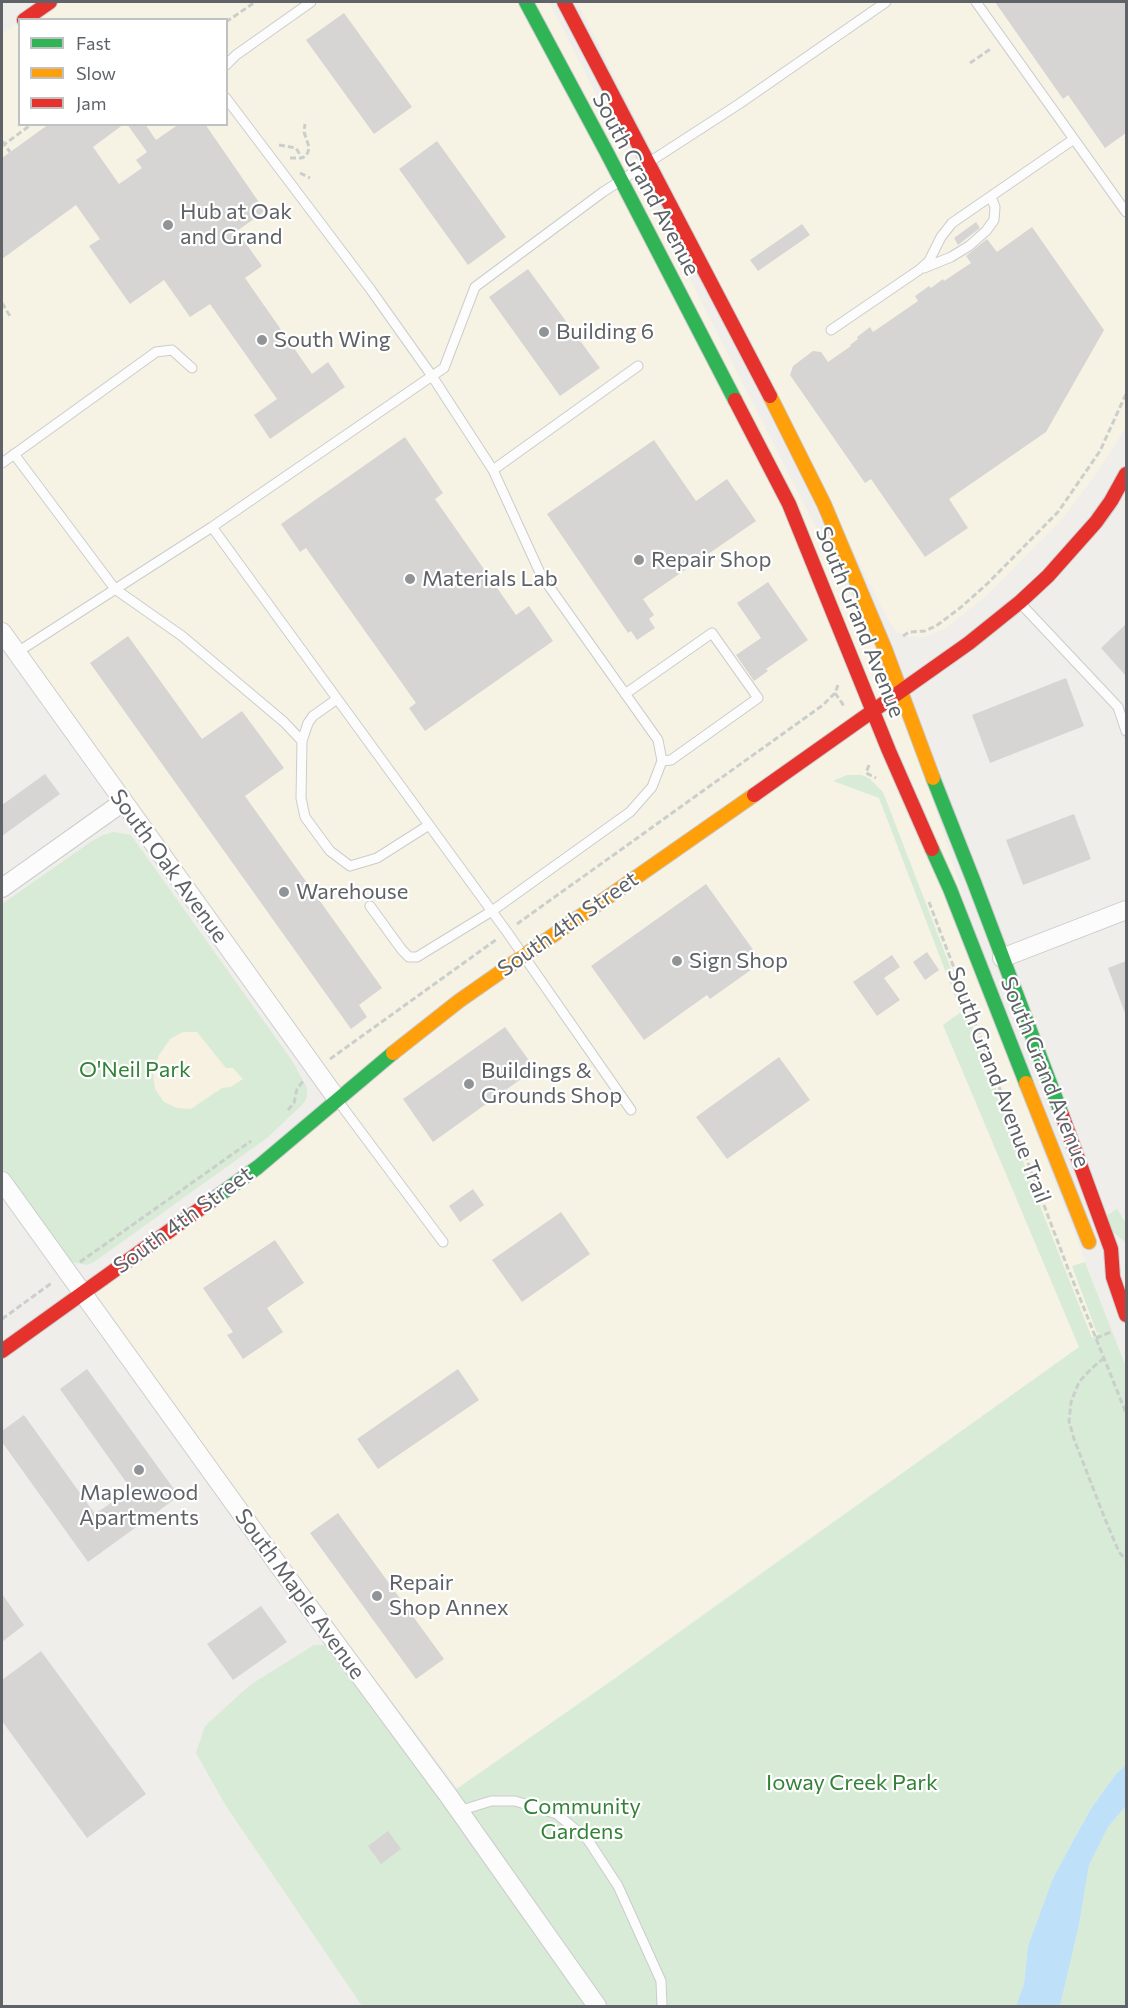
<!DOCTYPE html>
<html>
<head>
<meta charset="utf-8">
<style>
  body { margin:0 }
  #map { position:relative; width:1128px; height:2008px; overflow:hidden; background:#efeeea; font-family:Commissioner,sans-serif }
  canvas { display:block }
  .frame { position:absolute; inset:0; border:3px solid #5f6368; pointer-events:none }
  .legend { position:absolute; left:18px; top:18px; width:210px; height:108px; box-sizing:border-box; background:#fff; border:2px solid #bfc1c3; margin:0; padding:8px 10px; list-style:none; font-size:18px; color:#5f6368 }
  .legend li { display:flex; align-items:center; gap:12px; height:30px }
  .legend b { width:30px; border:2px solid #bfc1c3 }
</style>
</head>
<body>
<div id="map">
<canvas width="1128" height="2008"></canvas>
<div class="frame"></div>
<ul class="legend">
<li><b style="height:8px;background:#30b455"></b>Fast</li>
<li><b style="height:8px;background:#ff9f0a"></b>Slow</li>
<li><b style="height:8px;background:#e5322d"></b>Jam</li>
</ul>
</div>
<script>
const ctx = document.querySelector('canvas').getContext('2d');
ctx.lineJoin = 'round';
function fillPath(path, color) { ctx.fillStyle = color; ctx.fill(path, 'evenodd'); }
const shape = rows => new Path2D(rows.map(r => 'M' + r).join(''));
function stroke(path, color, width, dash) { ctx.strokeStyle = color; ctx.lineWidth = width; ctx.lineCap = dash ? 'butt' : 'round'; ctx.setLineDash(dash || []); ctx.stroke(path); }
function write(font, color, halo, rows, align = 'center') {
  ctx.font = font + ' Commissioner,sans-serif'; ctx.lineWidth = 4.5; ctx.setLineDash([]); ctx.textBaseline = 'middle'; ctx.strokeStyle = halo; ctx.fillStyle = color; for (const [text, x, y, turn = 0] of rows) {
    ctx.save(); ctx.translate(x, y); ctx.rotate((+turn || 0) * Math.PI / 180); ctx.textAlign = isNaN(turn) ? turn : align; if (halo) ctx.strokeText(text, 0, 0); ctx.fillText(text, 0, 0); ctx.restore();
  }
}
const commercial = shape([
  [50,2,549,2,900,693,1036,1133,1110,1326,708,1610,614,1679,458,1788,82,1293,337,1099,2,632,2,34,19,22,20,124,226,124,226,20,23,19],
  [577,2,1126,2,1126,427,1096,474,1063,518,988,594,946,628,923,637,909,637,897,632,888,620]
]);
const green = shape([
  [847,775,862,775,870,779,883,792,968,1013,1033,1188,1092,1338,1101,1332,1097,1333,1072,1266,1085,1262,1126,1367,1126,1765,1116,1774,1090,1810,1053,1878,1028,1946,1024,1984,1016,2006,362,2006,226,1806,196,1753,205,1726,250,1685,314,1645,327,1645,448,1795,614,1679,1079,1347,943,1025,961,1012,879,798,833,781],
  [114,832,131,835,293,1062,307,1088,307,1097,304,1103,267,1138,94,1262,87,1265,71,1262,2,1168,2,904,92,841,103,835],
  [1117,1209,1126,1223,1126,1240,1124,1241,1113,1232,1106,1216],
  [1126,1806,1126,2006,1060,2006,1079,1925,1089,1865,1108,1827]
]);
const sand = shape([
  [183,1032,197,1032,226,1068,233,1068,243,1079,231,1087,222,1088,191,1109,177,1108,164,1102,155,1089,153,1073,159,1055,170,1039]
]);
const water = shape([
  [1126,1765,1126,1806,1108,1827,1089,1865,1079,1925,1060,2006,1016,2006,1024,1984,1028,1946,1053,1878,1090,1810,1116,1774]
]);
const building = shape([
  [995,2,1126,2,1126,133,1105,148,1068,95,1063,99],
  [344,13,412,107,374,134,306,40],
  [49,124,124,124,93,147,119,184,142,168,136,160,147,152,127,124,145,124,156,140,179,124,205,124,265,211,237,231,262,266,245,278,312,374,328,362,345,387,270,439,254,415,277,399,210,304,190,317,164,280,130,304,89,246,100,239,76,205,2,259,2,158],
  [437,141,506,237,468,265,399,169],
  [976,222,980,228,958,245,954,238],
  [802,224,810,235,758,271,750,260],
  [1032,227,1104,330,1046,432,949,499,968,528,925,557,871,479,865,483,790,375,793,366,813,351,821,352,828,362,851,346,850,345,858,339,857,337,870,327,873,332,918,301,915,296,929,286,931,288,943,279,944,281,971,263,966,256,987,239,997,252],
  [528,269,600,368,560,396,489,297],
  [405,437,443,493,435,499,516,615,529,606,553,641,425,731,409,708,416,703,306,548,300,552,281,524],
  [654,440,696,501,727,479,756,521,643,599,654,615,649,619,655,628,637,640,631,631,628,633,547,514],
  [768,582,808,640,766,669,768,671,754,681,736,655,761,638,737,603],
  [1126,624,1126,676,1101,648],
  [128,636,202,739,242,711,284,768,245,796,382,988,359,1005,367,1017,351,1029,90,663],
  [1066,678,1084,726,990,763,972,715],
  [45,774,60,794,2,836,2,805],
  [1074,814,1091,859,1023,885,1006,840],
  [706,884,759,958,752,964,755,967,710,999,707,995,644,1040,591,966],
  [927,952,939,970,925,980,913,962],
  [892,955,900,967,884,978,900,1000,877,1016,853,982],
  [1126,961,1126,1013,1125,1013,1108,968],
  [505,1027,535,1069,433,1142,403,1099],
  [779,1057,810,1100,727,1159,696,1117],
  [473,1189,484,1205,460,1222,449,1206],
  [561,1212,590,1254,522,1302,492,1260],
  [275,1240,304,1283,267,1308,283,1332,243,1359,227,1335,233,1332,203,1288],
  [87,1369,179,1496,88,1562,2,1442,2,1431,24,1415,95,1514,131,1489,60,1389],
  [458,1369,479,1400,378,1469,357,1439],
  [338,1513,444,1659,416,1679,310,1533],
  [2,1594,24,1625,2,1642],
  [261,1606,287,1642,233,1680,207,1644],
  [41,1651,146,1794,87,1838,2,1721,2,1680],
  [388,1831,401,1849,381,1864,368,1846]
]);
const path = shape([
  [226,22,255,2],
  [970,63,992,48],
  [2,141,10,152],
  [279,145,296,148,302,158],
  [2,146,32,124],
  [290,158,302,158,306,156,308,152,309,147,304,132,305,124],
  [300,173,310,178],
  [2,303,10,316],
  [903,636,909,632,925,631,936,626,960,608,988,583,1058,512,1100,451,1126,394],
  [835,693,844,706],
  [869,765,866,773,876,778],
  [929,902,1067,1266,1126,1413],
  [517,924,823,705,835,693,838,685],
  [330,1059,497,939],
  [288,1110,294,1103,297,1089,304,1080],
  [80,1262,251,1141],
  [2,1319,53,1282],
  [1096,1338,1111,1332],
  [1104,1358,1092,1368,1079,1382,1071,1402,1069,1421,1074,1439,1105,1519,1119,1552,1126,1560]
]);
const lane = shape([
  [976,2,1126,212],
  [226,65,236,55,311,2],
  [226,98,371,290,432,376,493,470,541,575,658,740,662,761,652,787,630,812,492,911,417,957,409,957,402,950,370,906],
  [924,268,951,257,969,246,986,231,994,220,995,207,991,197],
  [831,330,919,270,929,261,941,237,952,223,1074,139],
  [14,454,115,589,182,636,284,722,302,741],
  [2,463,156,352,172,350,192,368],
  [493,470,638,366],
  [212,527,507,932,631,1110],
  [1021,604,1118,707,1126,731],
  [16,653,212,527,432,376,444,368,475,287,603,192,739,104,886,2],
  [625,694,712,633,758,698,671,760,662,761],
  [337,699,313,716,308,723,302,741,301,798,305,817,330,851,350,866,377,858,429,825],
  [338,1101,443,1242],
  [459,1811,491,1801,515,1801,557,1814,588,1840,618,1886,661,1981,662,2006]
]);
const street = shape([
  [2,632,337,1099],
  [2,888,123,802],
  [1002,958,1126,910],
  [2,1181,287,1577,448,1795,597,2006]
]);
const fast = shape([
  [526,2,606,151,735,400],
  [933,778,974,882,1062,1115],
  [932,849,950,889,1026,1083],
  [211,1201,258,1167,393,1053]
]);
const slow = shape([
  [770,396,824,504,885,649,933,778],
  [393,1053,459,1001,754,795],
  [1026,1083,1089,1242]
]);
const jam = shape([
  [564,2,770,396],
  [24,20,50,2],
  [735,400,789,504,889,751,932,849],
  [754,795,969,643,1020,602,1048,576,1096,522,1111,501,1126,474],
  [1062,1115,1111,1249,1113,1277,1126,1315],
  [2,1351,211,1201]
]);
const markers = [
  [168,225,6,"#919496"],
  [544,332,6,"#919496"],
  [262,340,6,"#919496"],
  [639,560,6,"#919496"],
  [410,579,6,"#919496"],
  [284,892,6,"#919496"],
  [677,961,6,"#919496"],
  [469,1084,6,"#919496"],
  [139,1470,6,"#919496"],
  [377,1596,6,"#919496"]
];
const streetNames = [
  ["South Grand Avenue",646,184,62],
  ["South Grand Avenue",860,622,68],
  ["South Oak Avenue",169,866,54],
  ["South 4th Street",568,924,-35],
  ["South Grand Avenue",1045,1072,68],
  ["South Grand Avenue Trail",999,1085,69],
  ["South 4th Street",183,1220,-36],
  ["South Maple Avenue",300,1594,54]
];
const poiNames = [
  ["Hub at Oak",180,212],
  ["and Grand",180,237],
  ["Building 6",556,332],
  ["South Wing",274,340],
  ["Repair Shop",651,560],
  ["Materials Lab",422,579],
  ["Warehouse",296,892],
  ["Sign Shop",689,961],
  ["Buildings &",481,1071],
  ["Grounds Shop",481,1096],
  ["Maplewood",139,1493,"center"],
  ["Apartments",139,1518,"center"],
  ["Repair",389,1583],
  ["Shop Annex",389,1608]
];
const parkNames = [
  ["O'Neil Park",135,1070],
  ["Ioway Creek Park",852,1783],
  ["Community",582,1807],
  ["Gardens",582,1832]
];
fillPath(commercial, '#f7f3e4');
fillPath(green, '#d8ebd6');
fillPath(sand, '#f6f1e1');
fillPath(water, '#bfe0f9');
fillPath(building, '#d6d5d3');
stroke(lane, '#cbcccc', 11);
stroke(street, '#cbcccc', 20);
stroke(fast, '#cacacb', 16);
stroke(slow, '#cacacb', 16);
stroke(jam, '#cacacb', 16);
stroke(path, '#cacfcc', 3, [6, 3]);
stroke(lane, '#fdfcfc', 9);
stroke(street, '#fdfcfc', 18);
stroke(fast, '#30b455', 14);
stroke(slow, '#ff9f0a', 14);
stroke(jam, '#e5322d', 14);
for (const [x, y, r, color] of markers) { const dot = new Path2D(); dot.arc(x, y, r, 0, 2 * Math.PI); ctx.fillStyle = color; ctx.fill(dot); stroke(dot, '#fff', 2); }
write('22px', '#5f6368', '#fff', streetNames);
write('22px', '#5f6368', '#fff', poiNames, 'left');
write('22px', '#348238', '#fff', parkNames);
</script>
</body>
</html>
